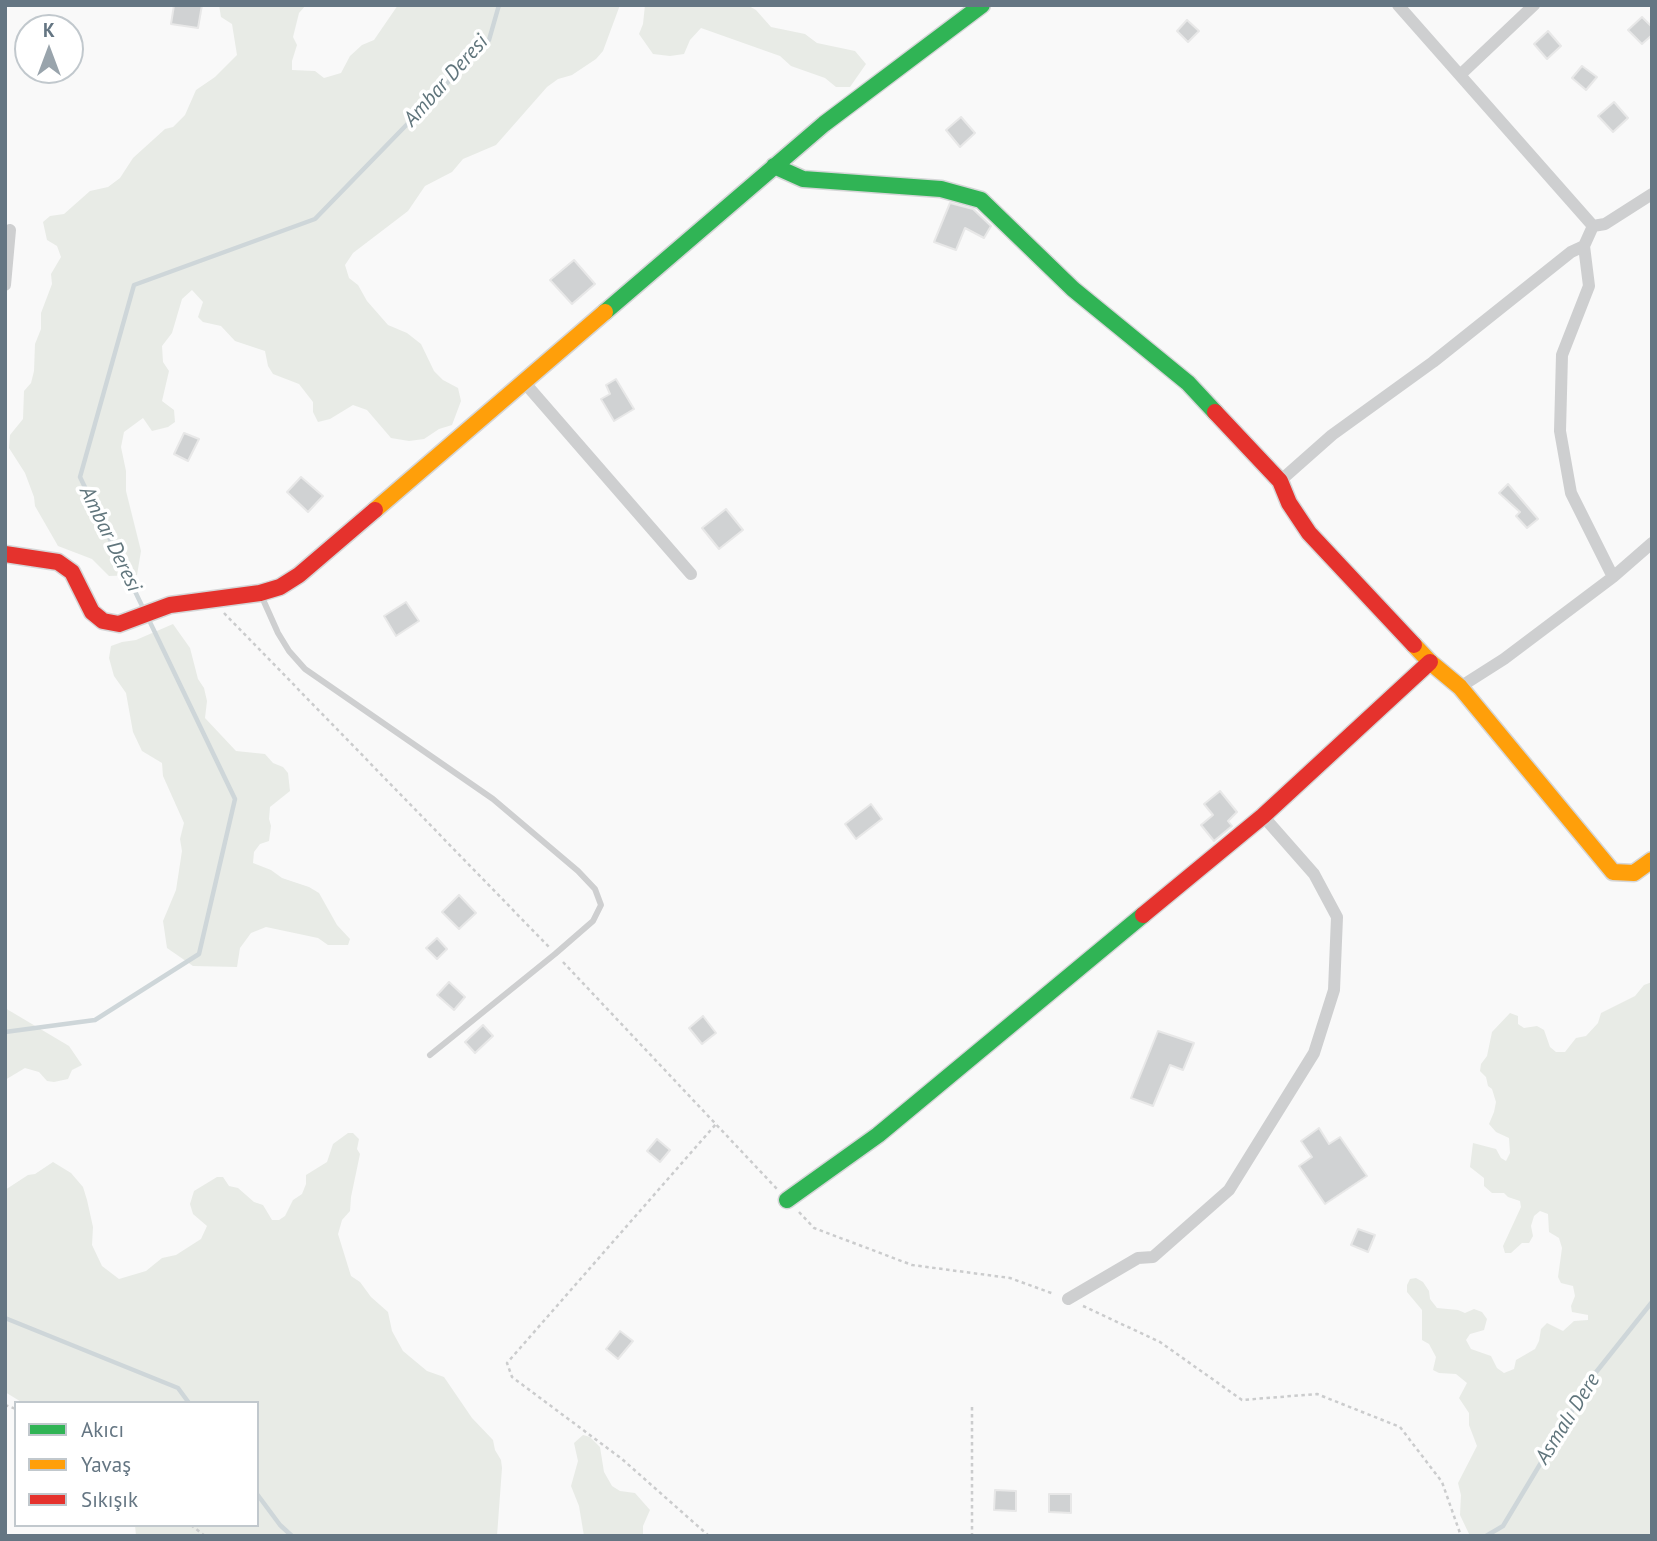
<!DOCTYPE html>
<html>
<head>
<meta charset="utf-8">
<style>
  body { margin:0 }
  #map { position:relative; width:1657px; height:1541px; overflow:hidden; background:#f9f9f9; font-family:"PT Sans",sans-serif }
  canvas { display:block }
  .frame { position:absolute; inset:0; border:7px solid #657683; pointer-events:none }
  .legend { position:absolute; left:14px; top:1401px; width:245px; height:126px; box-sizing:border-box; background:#fff; border:2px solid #c1c8cd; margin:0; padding:9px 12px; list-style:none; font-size:21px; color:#657683 }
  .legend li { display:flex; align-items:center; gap:14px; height:35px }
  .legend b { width:35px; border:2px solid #c1c8cd }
  .north { position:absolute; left:14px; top:14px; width:70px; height:70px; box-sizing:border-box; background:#fff; border:2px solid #c1c8cd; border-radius:50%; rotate:0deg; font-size:19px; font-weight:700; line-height:28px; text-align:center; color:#657683 }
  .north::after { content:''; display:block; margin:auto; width:24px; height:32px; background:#99a4ac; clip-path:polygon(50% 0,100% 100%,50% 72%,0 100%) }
</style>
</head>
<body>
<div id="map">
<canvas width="1657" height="1541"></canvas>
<div class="frame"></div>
<ul class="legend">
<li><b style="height:9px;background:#30b455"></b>Akıcı</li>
<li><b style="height:9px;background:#ff9f0a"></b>Yavaş</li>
<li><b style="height:9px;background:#e5322d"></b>Sıkışık</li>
</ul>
<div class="north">K</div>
</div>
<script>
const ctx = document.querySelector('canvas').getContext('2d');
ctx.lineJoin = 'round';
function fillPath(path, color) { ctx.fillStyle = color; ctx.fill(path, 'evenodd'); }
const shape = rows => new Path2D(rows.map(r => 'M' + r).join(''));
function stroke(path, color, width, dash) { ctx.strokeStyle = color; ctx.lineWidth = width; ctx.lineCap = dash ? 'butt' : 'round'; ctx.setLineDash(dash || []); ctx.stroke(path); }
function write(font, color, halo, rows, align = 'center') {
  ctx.font = font + ' "PT Sans",sans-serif'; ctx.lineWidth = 7; ctx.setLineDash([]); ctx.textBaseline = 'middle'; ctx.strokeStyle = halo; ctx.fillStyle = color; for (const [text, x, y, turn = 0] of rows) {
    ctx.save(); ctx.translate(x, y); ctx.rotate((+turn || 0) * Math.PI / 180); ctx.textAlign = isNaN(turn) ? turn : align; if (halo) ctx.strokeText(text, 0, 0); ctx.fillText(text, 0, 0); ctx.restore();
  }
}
const green = shape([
  [219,5,306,5,299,13,293,37,297,45,292,61,292,70,315,71,324,78,341,73,350,56,362,45,374,40,398,5,620,5,603,51,596,59,572,75,558,79,547,87,496,145,463,159,452,172,425,186,408,211,353,253,345,265,349,278,358,285,367,301,388,325,407,333,421,344,434,371,443,380,458,388,461,401,452,425,439,429,424,439,409,441,391,438,367,410,353,405,330,419,318,422,313,412,313,402,299,384,273,374,268,366,265,351,235,341,221,326,203,322,198,317,203,302,192,290,182,299,172,333,162,346,163,362,169,371,162,401,174,410,175,422,168,427,152,431,143,418,124,432,121,447,126,471,126,491,141,551,137,575,109,576,92,559,58,546,35,506,34,497,25,473,9,448,10,435,23,419,24,391,31,383,34,371,35,344,41,329,41,313,52,284,51,274,61,257,57,246,47,240,43,222,50,216,64,214,90,191,108,187,120,178,133,158,165,129,173,127,185,115,196,90,215,77,237,55,232,24,221,17],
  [645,5,747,5,756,10,771,27,805,34,817,43,855,51,866,64,850,87,836,87,825,78,791,66,780,56,701,28,690,40,684,54,670,56,653,54,639,34,643,24],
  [173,624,190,648,198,679,204,688,207,701,205,718,236,751,265,754,273,763,283,767,288,773,290,791,270,807,269,819,271,826,269,841,260,844,254,852,253,863,271,870,282,878,309,887,319,893,337,925,350,939,348,945,328,945,318,938,266,927,251,933,240,948,237,967,193,966,167,948,163,921,176,890,182,851,180,839,184,823,163,776,162,763,142,751,133,732,126,693,114,676,109,658,111,646,122,642,136,640],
  [1652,982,1652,1536,1470,1536,1460,1515,1461,1495,1458,1483,1477,1446,1469,1425,1469,1413,1459,1398,1467,1383,1456,1374,1439,1373,1433,1370,1436,1357,1429,1344,1422,1340,1422,1310,1407,1292,1407,1285,1410,1279,1416,1278,1423,1282,1429,1291,1430,1299,1437,1308,1458,1310,1465,1313,1474,1309,1482,1312,1487,1319,1484,1330,1470,1334,1466,1340,1471,1349,1491,1356,1497,1368,1504,1373,1514,1369,1516,1360,1535,1349,1539,1341,1541,1329,1547,1323,1563,1331,1574,1321,1588,1320,1588,1315,1572,1312,1571,1306,1575,1296,1573,1286,1561,1283,1558,1277,1562,1248,1559,1238,1549,1232,1548,1214,1540,1211,1534,1216,1531,1226,1533,1236,1529,1243,1522,1243,1511,1253,1505,1253,1503,1246,1521,1207,1520,1201,1508,1197,1504,1193,1492,1193,1484,1186,1484,1178,1470,1167,1473,1143,1496,1149,1501,1158,1506,1161,1510,1153,1509,1138,1496,1132,1489,1124,1494,1112,1496,1102,1492,1089,1488,1086,1486,1077,1480,1071,1481,1064,1487,1056,1492,1032,1510,1013,1518,1016,1518,1024,1524,1028,1537,1026,1544,1030,1550,1047,1556,1052,1565,1052,1576,1038,1586,1036,1598,1023,1601,1013,1635,996,1644,985],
  [5,1008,69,1046,82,1065,72,1070,68,1079,54,1082,47,1081,39,1072,25,1068,5,1080],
  [348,1133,353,1133,359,1139,357,1149,360,1154,351,1197,350,1211,342,1220,338,1234,351,1276,360,1282,371,1297,388,1312,392,1331,403,1351,427,1371,444,1377,472,1418,493,1440,495,1450,501,1460,502,1468,497,1536,136,1536,135,1525,257,1525,257,1403,23,1403,5,1392,5,1190,28,1175,35,1174,53,1162,71,1173,83,1187,87,1200,93,1227,92,1245,102,1266,119,1279,146,1271,162,1258,176,1255,201,1239,207,1226,193,1214,190,1204,194,1191,217,1177,223,1177,229,1186,238,1188,254,1202,263,1205,272,1220,279,1220,285,1216,293,1200,302,1194,306,1184,306,1175,327,1162,333,1144],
  [583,1435,590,1437,600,1447,604,1472,612,1486,620,1491,635,1493,650,1510,643,1526,643,1536,584,1536,579,1506,571,1486,578,1461,574,1443]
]);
const stream = shape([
  [144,610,80,477,134,285,315,219,489,40,499,5],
  [5,1032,95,1020,199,954,235,799,148,618],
  [5,1318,178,1388,189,1403],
  [257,1494,280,1525,292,1536],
  [1486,1536,1503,1526,1593,1376,1652,1302]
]);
const building = shape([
  [174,5,202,5,198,28,171,24,174,5],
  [1642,17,1652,27,1652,35,1642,44,1628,30,1642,17],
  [1187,20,1199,31,1188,42,1177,31,1187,20],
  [1548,31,1561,46,1547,59,1534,44,1548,31],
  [1582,66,1597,77,1586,90,1572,78,1582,66],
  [1614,102,1628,118,1613,132,1598,116,1614,102],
  [961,117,975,133,960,147,946,130,961,117],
  [950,203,973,209,991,226,984,238,965,228,956,250,934,242,950,203],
  [574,260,595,284,572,304,550,280,574,260],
  [616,379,634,409,614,421,601,399,610,394,606,385,616,379],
  [184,433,199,439,188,461,174,454,184,433],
  [301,477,323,496,308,512,287,492,301,477],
  [1508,484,1538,519,1527,528,1516,516,1520,512,1499,493,1508,484],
  [726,509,743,530,719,549,702,528,726,509],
  [406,602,419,621,396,636,384,616,406,602],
  [1220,791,1237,812,1228,821,1232,826,1214,841,1201,825,1213,815,1204,804,1220,791],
  [871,804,882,819,856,839,845,824,871,804],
  [459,895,476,913,459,929,442,912,459,895],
  [437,938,447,949,437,959,426,948,437,938],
  [449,982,465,997,454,1010,437,995,449,982],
  [703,1016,716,1033,702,1044,689,1028,703,1016],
  [483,1025,493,1036,475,1053,465,1042,483,1025],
  [1158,1031,1194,1043,1183,1070,1170,1065,1153,1106,1131,1098,1158,1031],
  [1319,1128,1329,1144,1340,1137,1367,1176,1325,1204,1299,1166,1312,1157,1301,1141,1319,1128],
  [657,1139,670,1150,660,1162,647,1151,657,1139],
  [1358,1229,1375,1235,1368,1252,1351,1245,1358,1229],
  [620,1331,633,1341,618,1359,606,1349,620,1331],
  [995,1490,1016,1491,1016,1511,994,1510,995,1490],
  [1049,1494,1071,1494,1071,1513,1049,1512,1049,1494]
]);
const path = shape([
  [224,613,549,947],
  [563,962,777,1189],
  [799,1212,814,1228,912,1265,1010,1278,1054,1294],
  [1083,1306,1160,1342,1242,1400,1317,1394,1400,1427,1442,1482,1461,1536],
  [5,1405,16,1409],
  [972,1407,972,1536],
  [191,1525,205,1536],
  [709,1536,622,1459,512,1377,507,1363,716,1124]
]);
const lane = shape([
  [261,595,278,633,289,651,305,669,493,799,578,871,595,889,601,905,593,921,555,954,430,1055]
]);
const street = shape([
  [1398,5,1593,226],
  [1460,75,1534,5],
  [1593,226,1584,246,1589,286,1562,355,1560,431,1571,493,1613,577],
  [1593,226,1605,224,1652,194],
  [5,285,10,230],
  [524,382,691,574],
  [1280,481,1332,435,1433,362,1571,252,1584,246],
  [1460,687,1504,659,1613,577,1652,543],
  [1068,1299,1138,1258,1153,1257,1229,1190,1314,1053,1334,990,1337,917,1314,874,1263,816]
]);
const fast = shape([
  [774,166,803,179,941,189,981,200,1073,289,1188,383,1215,412],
  [605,312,824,124,982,5],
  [787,1200,878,1135,1143,915]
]);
const slow = shape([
  [375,510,605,312],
  [1414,645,1430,662,1460,687,1613,872,1634,873,1652,860]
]);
const jam = shape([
  [1215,412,1280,481,1289,503,1309,533,1414,645],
  [5,554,58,562,72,572,92,612,103,621,119,624,170,605,260,593,280,587,299,575,375,510],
  [1143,915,1263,816,1430,662]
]);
const waterNames = [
  ["Ambar Deresi",446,81,-48],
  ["Ambar Deresi",110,539,64],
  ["Asmalı Dere",1568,1419,-58]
];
fillPath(green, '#e8ebe6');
stroke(stream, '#ced6d9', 4.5);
fillPath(building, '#d0d2d3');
stroke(building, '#e8e8e8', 2);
stroke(fast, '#d5d6d7', 19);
stroke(slow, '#d5d6d7', 19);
stroke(jam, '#d5d6d7', 19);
stroke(path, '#cbcccd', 2.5, [3.5, 3.5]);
stroke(lane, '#cecfd0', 6);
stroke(street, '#cecfd0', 12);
stroke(fast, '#30b455', 16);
stroke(slow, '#ff9f0a', 16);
stroke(jam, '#e5322d', 16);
write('italic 21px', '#60757c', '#fff', waterNames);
</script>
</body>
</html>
